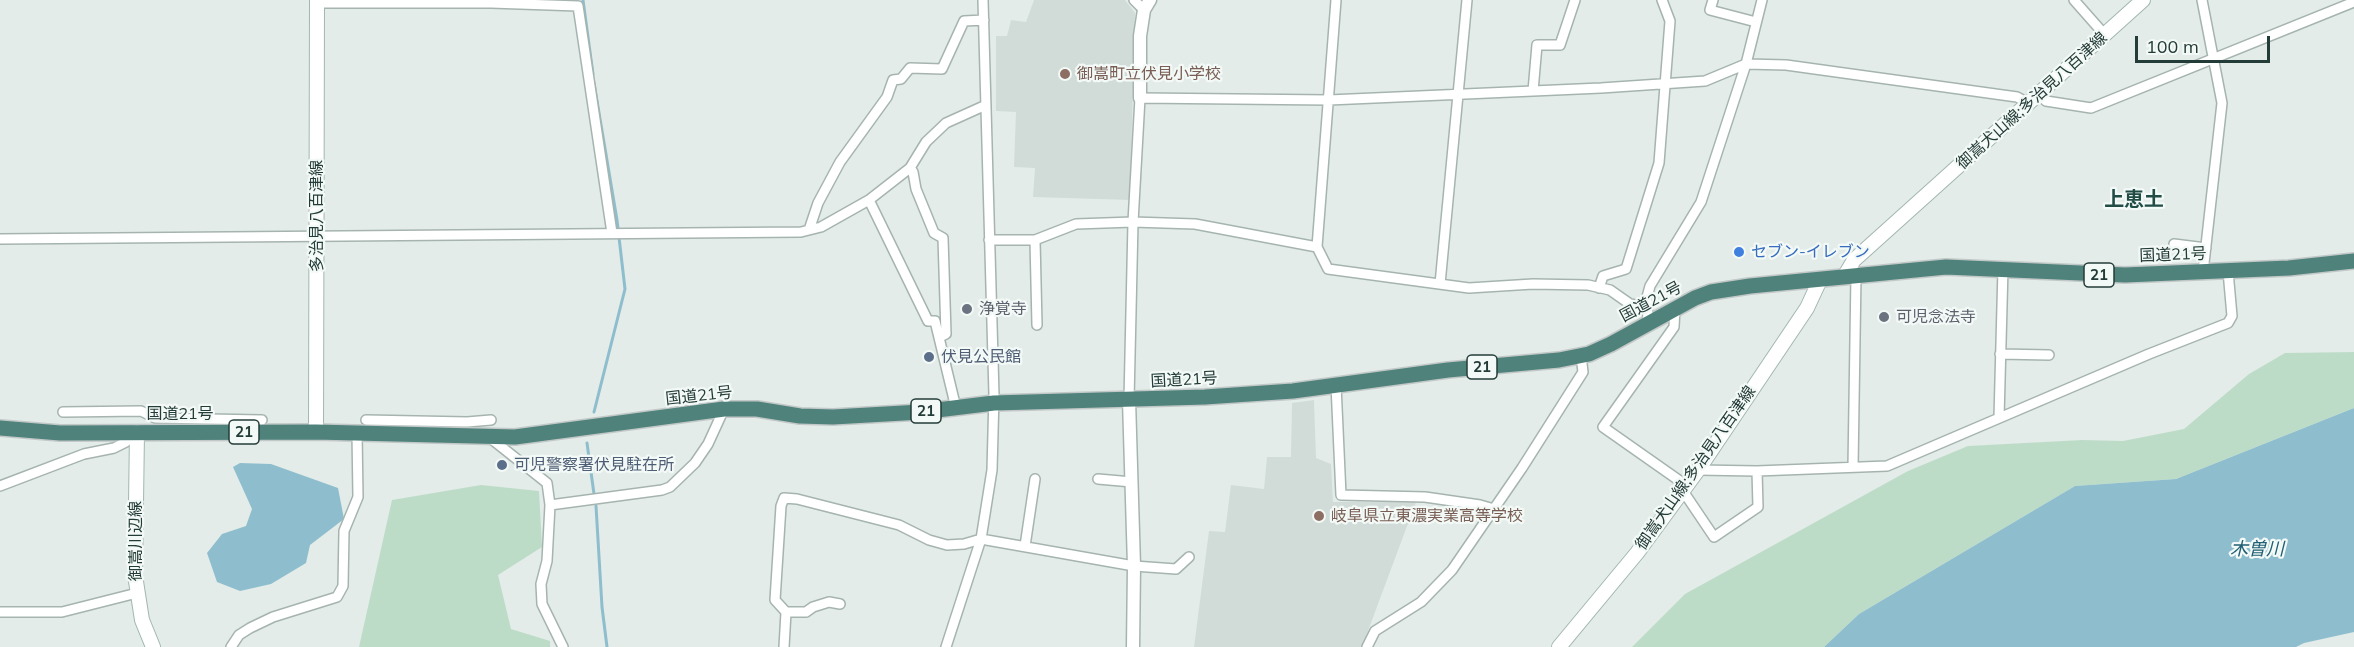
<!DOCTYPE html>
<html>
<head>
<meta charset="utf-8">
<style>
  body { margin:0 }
  #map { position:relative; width:2354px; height:647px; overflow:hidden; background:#e3ece9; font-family:Mulish,sans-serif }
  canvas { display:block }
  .scale { position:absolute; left:2135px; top:36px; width:135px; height:27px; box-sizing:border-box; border:3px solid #243c38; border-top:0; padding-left:8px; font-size:18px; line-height:21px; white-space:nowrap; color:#243c38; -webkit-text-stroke:4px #f3f9f6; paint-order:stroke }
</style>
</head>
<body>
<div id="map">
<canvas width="2354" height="647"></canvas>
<div class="scale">100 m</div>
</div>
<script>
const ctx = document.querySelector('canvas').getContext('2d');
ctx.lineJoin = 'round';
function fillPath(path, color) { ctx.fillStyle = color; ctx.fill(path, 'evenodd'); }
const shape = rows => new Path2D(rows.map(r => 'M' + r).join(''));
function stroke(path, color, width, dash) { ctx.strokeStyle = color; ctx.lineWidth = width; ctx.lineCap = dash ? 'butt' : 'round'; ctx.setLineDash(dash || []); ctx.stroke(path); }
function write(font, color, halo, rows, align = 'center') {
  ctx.font = font + ' Mulish,"Noto Sans JP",sans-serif'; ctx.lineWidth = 4.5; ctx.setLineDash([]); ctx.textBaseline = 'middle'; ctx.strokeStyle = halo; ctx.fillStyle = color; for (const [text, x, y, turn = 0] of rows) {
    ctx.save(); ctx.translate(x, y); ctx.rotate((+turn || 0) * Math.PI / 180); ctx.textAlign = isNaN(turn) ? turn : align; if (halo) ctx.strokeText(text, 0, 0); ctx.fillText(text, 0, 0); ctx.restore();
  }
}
const built = shape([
  [1034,0,1125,0,1135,13,1130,200,1033,197,1035,168,1014,167,1016,112,996,111,996,36,1007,36,1011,20,1026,22],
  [1314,400,1316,458,1331,464,1333,502,1416,502,1362,647,1194,647,1209,531,1225,532,1231,485,1264,489,1267,457,1291,457,1292,403]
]);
const green = shape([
  [2354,352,2354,408,2176,479,2075,486,1859,614,1824,647,1632,647,1685,594,1908,471,1968,446,2082,440,2123,441,2184,429,2249,374,2285,353],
  [481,485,539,491,542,547,498,575,511,629,550,641,550,647,359,647,392,500]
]);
const water = shape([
  [2354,408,2354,632,2304,643,2296,647,1824,647,1859,614,2075,486,2176,479],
  [240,463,271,464,338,488,344,519,310,545,306,563,271,584,240,591,217,582,207,553,222,534,246,526,252,509,233,467]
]);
const stream = shape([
  [583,0,593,74],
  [594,83,617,220,625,289,594,412],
  [587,443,594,494],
  [596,506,602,607,607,647]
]);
const minor = shape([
  [1134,0,1144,10],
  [1336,0,1317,247,1328,269,1469,288,1533,284,1588,285,1610,290,1630,304,1646,307],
  [1713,0,1710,10,1756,22],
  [2074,0,2104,34],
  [2202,0,2222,103,2203,272],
  [317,3,491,3,578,6,612,233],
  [1533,91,1537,45,1560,45,1575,0],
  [2038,94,2046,101,2091,108,2354,2],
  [910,168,913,172,916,189,934,233,943,238,946,334,940,337],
  [869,200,928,321,935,321,956,408],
  [809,230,818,203,840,162,887,97,893,80,901,79,910,68,942,69,964,21,984,20],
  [0,239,801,232,821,227,869,200,910,168,926,142,946,123,986,105],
  [989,240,1035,240,1076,224,1133,222,1195,224,1317,247],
  [1035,240,1037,325],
  [2174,244,2206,248],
  [1440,284,1467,0],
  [1599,288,1603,276,1626,269,1659,163,1670,21,1662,0],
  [1675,308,1674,327,1603,427,1687,486],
  [1648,323,1647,297,1650,286,1701,202,1746,64,1762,0],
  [2000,354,2049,355],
  [1336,385,1341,495,1425,497,1480,505,1494,509],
  [1129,400,1133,222,1140,98,1329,100,1601,88,1705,81,1746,64,1786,65,2017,97,2028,103],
  [63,412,141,411,155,418,262,420],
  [1999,418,2003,268],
  [366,420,467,422,491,420],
  [489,437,547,483,550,505,547,561,541,584,542,604,563,647],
  [1853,467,1856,275],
  [1698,470,1757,471,1887,466,2149,354,2228,323,2232,316,2228,271],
  [1098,479,1132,482],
  [0,486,84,454,114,448,126,442,135,434],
  [1683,491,1714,537,1758,507,1757,471],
  [550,505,662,490,670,487,695,463,708,444,724,409],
  [1025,546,1035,479],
  [0,612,62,612,137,593],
  [786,612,806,612,813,607,829,602,840,604],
  [231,647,239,635,250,628,273,617,337,597,343,586,344,531,358,497,357,433],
  [784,647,786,612,775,600,781,506,784,498,797,499,899,525,929,540,947,545,964,544,981,539,1134,566,1176,569,1189,557],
  [946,647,981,539,992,470,994,395,983,0],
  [1367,647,1375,631,1421,602,1452,570,1522,468,1583,372,1581,356]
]);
const tertiary = shape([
  [1140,98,1140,36,1144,10,1150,0],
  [1129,400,1134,566,1133,647]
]);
const secondary = shape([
  [1844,277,1854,260,2143,0],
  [137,432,135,575,142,620,153,647],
  [316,432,317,0],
  [1559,647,1637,553,1698,470,1807,308,1820,280]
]);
const trunk = shape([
  [0,428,60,433,316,432,515,437,724,409,757,409,800,416,833,417,921,412,994,403,1205,397,1293,391,1448,370,1559,360,1589,354,1611,344,1695,298,1711,292,1750,286,1946,267,2125,275,2289,268,2354,261]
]);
const markers = [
  [1065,74,6,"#8d6e63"],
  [1739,252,6,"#3f7fe0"],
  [967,309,6,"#6b7280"],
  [1884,317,6,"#6b7280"],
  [929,357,6,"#5c6f8a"],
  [502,465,6,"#5c6f8a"],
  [1319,516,6,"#8d6e63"]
];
const shields = [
  [2099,275,30],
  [1482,367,30],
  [926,411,30],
  [244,432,30]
];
const shieldNames = [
  ["21",2099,275],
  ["21",1482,367],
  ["21",926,411],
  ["21",244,432]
];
const educationNames = [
  ["御嵩町立伏見小学校",1077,74],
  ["岐阜県立東濃実業高等学校",1331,516]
];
const streetNames = [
  ["御嵩犬山線;多治見八百津線",2032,101,-42],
  ["多治見八百津線",317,216,-90],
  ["国道21号",2173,255,-2],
  ["国道21号",1651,302,-28],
  ["国道21号",1184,380,-3],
  ["国道21号",699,396,-6],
  ["国道21号",180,414],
  ["御嵩犬山線;多治見八百津線",1696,468,-55],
  ["御嵩川辺線",136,541,-90]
];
const shopNames = [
  ["セブン-イレブン",1751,252]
];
const worshipNames = [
  ["浄覚寺",979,309],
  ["可児念法寺",1896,317]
];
const serviceNames = [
  ["伏見公民館",941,357],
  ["可児警察署伏見駐在所",514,465]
];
const waterNames = [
  ["木曽川",2257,550]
];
const quarterNames = [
  ["上恵土",2134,200]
];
fillPath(built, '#d1dcd8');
fillPath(green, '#bddcc8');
fillPath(water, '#8ebecd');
stroke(stream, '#8ebecd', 3);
stroke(minor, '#a6b4b0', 12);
stroke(tertiary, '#a6b4b0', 15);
stroke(secondary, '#a2b7b1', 16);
stroke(trunk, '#c2c8c7', 18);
stroke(minor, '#fff', 9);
stroke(tertiary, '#fff', 12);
stroke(secondary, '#fff', 14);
stroke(trunk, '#4e827b', 15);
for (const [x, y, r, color] of markers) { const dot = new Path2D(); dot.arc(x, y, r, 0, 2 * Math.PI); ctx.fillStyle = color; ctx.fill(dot); stroke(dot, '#f3f9f6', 2); }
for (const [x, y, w] of shields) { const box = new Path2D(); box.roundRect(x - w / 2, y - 12, w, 24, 4.5); ctx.fillStyle = '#f3f9f6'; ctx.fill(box); stroke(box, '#243c38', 1.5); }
write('bold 15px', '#243c38', null, shieldNames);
write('16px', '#785e54', '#f3f9f6', educationNames, 'left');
write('16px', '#243c38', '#f3f9f6', streetNames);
write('16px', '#366cbe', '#f3f9f6', shopNames, 'left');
write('16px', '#5b616d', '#f3f9f6', worshipNames, 'left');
write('16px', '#4e5e75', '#f3f9f6', serviceNames, 'left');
write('italic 18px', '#215f74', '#f3f9f6', waterNames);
write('bold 20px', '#214d46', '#f3f9f6', quarterNames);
</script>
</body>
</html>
